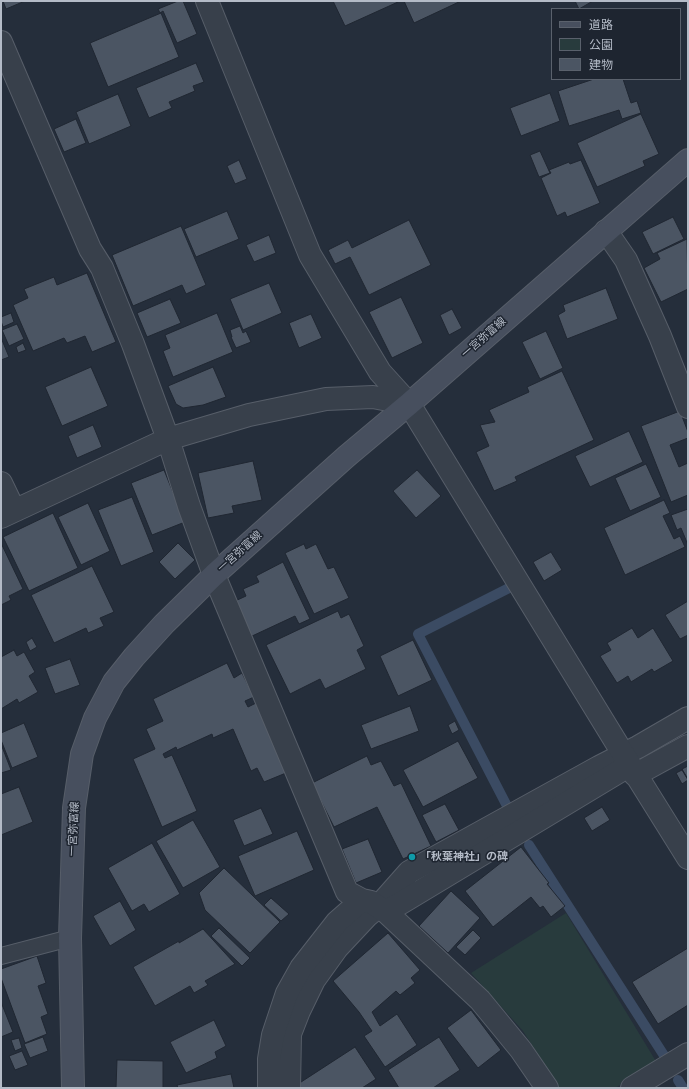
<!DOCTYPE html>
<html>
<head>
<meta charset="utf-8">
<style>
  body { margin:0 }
  #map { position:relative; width:689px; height:1089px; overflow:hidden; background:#252e3b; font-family:Signika,"Noto Sans JP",sans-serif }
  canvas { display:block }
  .frame { position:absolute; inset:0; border:2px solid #b4bbc7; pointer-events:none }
  .legend { position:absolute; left:551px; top:8px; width:130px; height:72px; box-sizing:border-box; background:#1e2530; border:1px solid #5a616c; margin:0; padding:5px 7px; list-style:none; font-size:12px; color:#b4bbc7 }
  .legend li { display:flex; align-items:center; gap:8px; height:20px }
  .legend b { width:20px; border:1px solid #5a616c }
</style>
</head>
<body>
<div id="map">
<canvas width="689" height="1089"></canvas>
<div class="frame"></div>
<ul class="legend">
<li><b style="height:5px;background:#474f5e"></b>道路</li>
<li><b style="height:11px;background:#283b3d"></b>公園</li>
<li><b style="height:11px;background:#4b5563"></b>建物</li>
</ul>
</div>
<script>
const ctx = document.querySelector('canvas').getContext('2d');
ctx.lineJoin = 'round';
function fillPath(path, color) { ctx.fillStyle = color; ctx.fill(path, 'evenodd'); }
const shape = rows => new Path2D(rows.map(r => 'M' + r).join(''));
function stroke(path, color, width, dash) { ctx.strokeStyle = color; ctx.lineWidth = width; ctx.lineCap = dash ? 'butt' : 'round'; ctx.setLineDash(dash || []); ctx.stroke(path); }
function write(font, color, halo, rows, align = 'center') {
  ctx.font = font + ' Signika,"Noto Sans JP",sans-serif'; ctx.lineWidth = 3; ctx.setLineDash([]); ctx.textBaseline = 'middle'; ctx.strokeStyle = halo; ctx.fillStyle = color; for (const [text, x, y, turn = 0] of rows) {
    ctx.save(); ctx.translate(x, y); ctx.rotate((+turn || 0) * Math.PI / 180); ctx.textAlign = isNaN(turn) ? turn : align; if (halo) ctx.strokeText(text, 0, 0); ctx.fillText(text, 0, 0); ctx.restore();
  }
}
const green = shape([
  [566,913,657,1063,615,1088,559,1088,523,1031,471,973]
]);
const stream = shape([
  [507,806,418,634,509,588],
  [529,845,665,1057],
  [678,1080,683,1088]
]);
const building = shape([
  [3,1,25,1,6,9,3,1],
  [178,1,183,1,197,34,177,43,163,11,160,13,158,9,178,1],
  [333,1,398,1,398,2,345,26,333,1],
  [404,1,461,1,414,23,404,1],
  [575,1,593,1,579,9,575,1],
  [161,13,179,57,108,87,90,43,161,13],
  [196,63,204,82,193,86,195,91,169,102,172,108,149,118,136,88,196,63],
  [594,79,623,79,631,103,637,101,641,113,622,119,619,110,569,126,558,91,594,79],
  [550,93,560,121,521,136,510,108,550,93],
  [118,94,131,126,89,144,76,112,118,94],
  [641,114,659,154,643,161,645,166,597,187,577,143,641,114],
  [76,119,86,143,64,152,54,129,76,119],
  [540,151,550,173,539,177,530,155,540,151],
  [239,160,247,179,235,184,227,166,239,160],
  [581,160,600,203,567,217,565,212,557,216,541,178,551,173,549,170,569,162,570,164,581,160],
  [227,211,239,239,196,257,184,229,227,211],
  [673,217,684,239,653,254,642,232,673,217],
  [409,220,431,265,369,295,350,257,335,264,328,250,348,240,352,248,409,220],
  [181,226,206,285,186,294,182,285,133,306,112,255,181,226],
  [269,235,276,253,254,262,246,245,269,235],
  [687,239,688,289,661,302,644,268,660,259,657,253,687,239],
  [87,273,116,342,92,352,85,336,67,343,64,338,33,351,13,305,28,298,24,289,54,277,57,285,87,273],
  [269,283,282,313,243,330,230,299,269,283],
  [606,288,618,319,567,339,558,315,565,311,563,305,606,288],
  [401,297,423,343,392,358,369,312,401,297],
  [170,299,181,323,147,337,137,313,170,299],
  [452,309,462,328,449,335,440,315,452,309],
  [11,313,14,322,3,327,1,321,1,317,11,313],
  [217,313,233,352,173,377,163,351,170,348,165,335,217,313],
  [311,314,322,338,299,348,289,323,311,314],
  [17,324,24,339,9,346,2,330,17,324],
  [240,326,243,333,246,331,251,342,236,348,231,337,232,337,230,330,240,326],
  [546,331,563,368,540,379,522,342,546,331],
  [2,340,9,357,1,360,1,341,2,340],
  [23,343,26,350,18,353,16,347,23,343],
  [91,367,108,406,62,426,45,387,91,367],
  [213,367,226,397,203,405,183,408,176,404,168,386,213,367],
  [562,371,594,440,515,477,517,481,494,491,476,452,489,446,480,425,495,422,489,410,529,392,527,387,562,371],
  [680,411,688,432,688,438,670,445,679,467,688,463,688,495,671,502,641,426,680,411],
  [93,425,102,447,77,458,68,436,93,425],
  [629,431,643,462,590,487,575,456,629,431],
  [253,461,262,500,232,506,234,513,208,518,198,473,253,461],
  [646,464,661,497,630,511,615,478,646,464],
  [164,470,185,522,152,535,131,483,164,470],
  [417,470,441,496,416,518,393,491,417,470],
  [132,497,154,552,121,566,98,510,132,497],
  [664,500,670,513,663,516,674,539,680,536,685,547,625,575,604,528,664,500],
  [88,503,110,551,81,565,58,517,88,503],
  [688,509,688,545,681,528,677,530,671,515,688,509],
  [53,513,78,568,29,591,3,537,53,513],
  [1,543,23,589,9,596,11,600,1,605,1,543],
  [178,543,195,560,175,579,159,562,178,543],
  [304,544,306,549,316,544,328,569,334,567,349,598,314,614,285,553,304,544],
  [551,552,562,570,544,581,533,562,551,552],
  [283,562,310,619,299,624,295,616,250,637,233,602,246,596,243,589,259,582,256,576,283,562],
  [92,566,114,612,100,618,104,626,88,633,86,628,54,643,31,595,92,566],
  [688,601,688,635,680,639,665,615,688,601],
  [338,611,341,618,349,614,364,646,357,650,366,669,325,689,320,679,290,694,266,645,338,611],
  [632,628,638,638,653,628,673,661,654,672,652,669,631,682,628,676,617,683,600,656,611,650,607,643,632,628],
  [32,638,37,647,30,651,26,642,32,638],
  [413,640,432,680,398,696,380,656,413,640],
  [14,650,17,656,24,652,35,672,29,676,38,692,19,703,17,699,1,709,1,657,14,650],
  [70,659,80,685,55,694,45,668,70,659],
  [227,663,234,678,242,673,254,697,245,701,248,707,256,703,286,773,264,782,257,768,251,771,233,729,213,738,212,734,177,750,176,747,163,754,165,758,172,755,197,811,162,827,133,759,155,749,146,729,163,721,153,699,227,663],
  [410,706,419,731,371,749,361,725,410,706],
  [455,721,459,730,452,734,448,725,455,721],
  [24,723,38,757,12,768,1,740,1,733,24,723],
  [458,741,478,778,423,807,403,770,458,741],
  [1,744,11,770,1,773,1,744],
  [367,756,371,765,381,761,394,786,401,783,431,846,403,859,377,807,334,827,312,783,367,756],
  [688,766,688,779,682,769,688,766],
  [682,770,688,780,682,784,676,773,682,770],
  [19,787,33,822,1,835,1,794,19,787],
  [445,804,459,830,436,842,422,815,445,804],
  [602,807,610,820,592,831,584,818,602,807],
  [261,808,273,834,244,846,233,820,261,808],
  [193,820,220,867,183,888,156,841,193,820],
  [297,831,314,870,255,896,238,856,297,831],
  [368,839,382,872,356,883,342,849,368,839],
  [152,843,180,894,149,912,144,904,132,911,108,868,152,843],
  [521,847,549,883,547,884,565,906,551,917,543,906,540,908,531,897,493,927,465,891,521,847],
  [224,868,280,922,250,953,205,910,199,893,224,868],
  [451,891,480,918,448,953,419,926,451,891],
  [271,898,289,914,281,921,264,905,271,898],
  [120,901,136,930,110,946,93,916,120,901],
  [219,928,250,958,242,966,211,936,219,928],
  [203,929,235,964,205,981,208,985,194,993,190,986,155,1006,133,967,179,941,179,943,203,929],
  [473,930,481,938,465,955,456,947,473,930],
  [388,933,420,970,411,978,415,983,400,995,396,991,372,1012,380,1026,397,1014,417,1045,385,1067,364,1036,372,1031,359,1012,333,981,388,933],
  [688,948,688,1005,658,1024,632,982,688,948],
  [37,956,46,983,38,986,48,1014,41,1017,47,1034,25,1043,1,978,1,969,37,956],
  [1,1002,13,1032,1,1037,1,1002],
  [471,1010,501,1050,478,1068,447,1028,471,1010],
  [214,1020,226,1046,215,1052,217,1058,186,1073,170,1042,214,1020],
  [43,1037,48,1051,30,1058,24,1044,43,1037],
  [439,1037,460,1070,433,1088,399,1088,388,1070,439,1037],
  [19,1038,22,1048,15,1051,11,1040,19,1038],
  [355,1047,376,1079,362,1088,301,1088,298,1084,355,1047],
  [22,1051,28,1065,15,1070,9,1056,22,1051],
  [117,1060,163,1061,163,1088,116,1088,117,1060],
  [231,1074,234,1088,178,1088,177,1085,231,1074]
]);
const service = shape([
  [1,956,70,938]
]);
const pedestrian = shape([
  [289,1088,290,1034,299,1011,314,980,337,948,367,916,378,907,409,872,599,767,638,747,688,718]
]);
const minor = shape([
  [207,1,310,255,380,372,409,404,630,765,688,858],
  [1,42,90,249,102,268,133,344,168,439,189,506,214,575,347,892,362,900,371,902,386,912,630,765],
  [606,231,626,260,660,336,688,407],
  [1,483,14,510],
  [1,517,168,439,249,415,326,399,373,397,409,404],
  [635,775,688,746],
  [386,912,480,1000,521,1050,547,1088],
  [269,1088,269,1059,273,1035,287,993,301,968,337,922,362,900],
  [632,1088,688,1054]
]);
const secondary = shape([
  [73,1088,70,938,74,808,82,754,95,718,114,682,134,657,164,624,214,575,347,456,409,404,688,160]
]);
const markers = [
  [412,857,4,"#0f9aa8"]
];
const streetNames = [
  ["一宮弥富線",484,338,-41],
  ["一宮弥富線",240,552,-42],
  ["一宮弥富線",74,829,-87]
];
const poiNames = [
  ["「秋葉神社」の碑",420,857]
];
fillPath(green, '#283b3d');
stroke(stream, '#3b4b63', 10);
fillPath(building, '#4b5563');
stroke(building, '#202732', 1);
stroke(service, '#575e69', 18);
stroke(pedestrian, '#575e69', 24);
stroke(minor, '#575e69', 24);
stroke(secondary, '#575e69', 24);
stroke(service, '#38404b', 16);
stroke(pedestrian, '#38404b', 22);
stroke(minor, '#38404b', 22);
stroke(secondary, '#474f5e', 22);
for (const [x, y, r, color] of markers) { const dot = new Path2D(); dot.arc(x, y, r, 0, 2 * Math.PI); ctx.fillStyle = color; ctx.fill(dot); stroke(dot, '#1e2530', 1.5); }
write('11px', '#b4bbc7', '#1e2530', streetNames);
write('bold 11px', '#b4bbc7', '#1e2530', poiNames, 'left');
</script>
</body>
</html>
